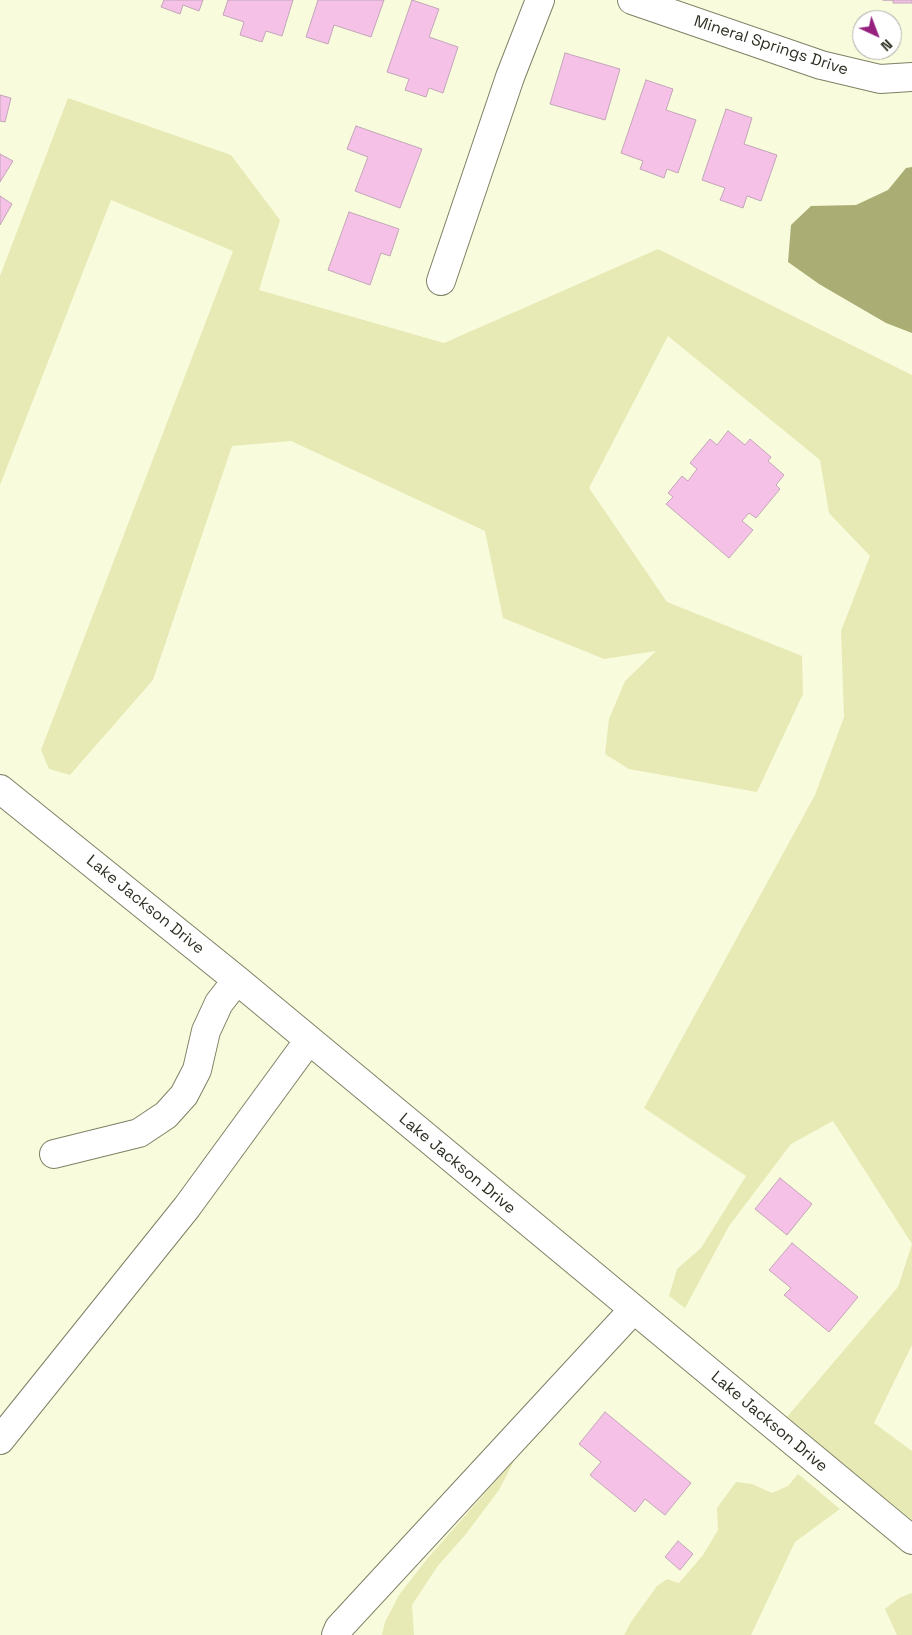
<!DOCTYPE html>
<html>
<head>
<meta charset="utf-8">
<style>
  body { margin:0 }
  #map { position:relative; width:912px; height:1635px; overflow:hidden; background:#f9fbdd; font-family:"Space Grotesk",sans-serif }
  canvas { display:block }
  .north { position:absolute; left:852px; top:10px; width:50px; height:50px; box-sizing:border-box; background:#fff; border:1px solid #abaca7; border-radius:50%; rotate:137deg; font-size:14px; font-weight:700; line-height:20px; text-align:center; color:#2e2f23 }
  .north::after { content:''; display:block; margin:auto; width:18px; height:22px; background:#95207e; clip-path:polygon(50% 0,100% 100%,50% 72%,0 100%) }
</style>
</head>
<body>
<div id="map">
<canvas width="912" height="1635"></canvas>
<div class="north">N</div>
</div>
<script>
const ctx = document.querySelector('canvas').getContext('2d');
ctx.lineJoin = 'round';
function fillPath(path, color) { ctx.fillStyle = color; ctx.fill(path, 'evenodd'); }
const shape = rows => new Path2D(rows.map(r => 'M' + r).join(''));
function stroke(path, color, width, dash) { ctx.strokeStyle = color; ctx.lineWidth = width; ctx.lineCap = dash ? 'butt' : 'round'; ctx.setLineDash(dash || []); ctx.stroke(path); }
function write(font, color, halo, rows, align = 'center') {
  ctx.font = font + ' "Space Grotesk",sans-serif'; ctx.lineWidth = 5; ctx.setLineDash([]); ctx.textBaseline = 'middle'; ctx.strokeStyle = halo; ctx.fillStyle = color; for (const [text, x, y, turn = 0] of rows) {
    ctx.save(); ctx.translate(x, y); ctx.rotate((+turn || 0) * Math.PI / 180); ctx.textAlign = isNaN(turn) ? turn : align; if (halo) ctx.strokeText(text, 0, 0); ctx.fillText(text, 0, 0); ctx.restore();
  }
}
const green = shape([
  [68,98,231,155,280,220,259,290,444,343,658,249,912,375,912,1345,874,1423,912,1451,912,1520,786,1418,898,1287,912,1244,833,1121,791,1144,729,1226,685,1308,669,1296,677,1269,701,1248,746,1176,644,1108,815,795,844,717,841,631,870,556,829,513,820,460,668,336,589,488,667,602,802,656,803,694,757,792,629,769,605,754,609,719,625,681,656,651,604,659,503,618,485,531,291,441,232,446,153,680,70,775,49,769,41,750,233,251,111,200,0,485,0,276],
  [515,1459,499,1490,466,1534,437,1567,412,1605,414,1635,382,1635,385,1622,399,1595,427,1559],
  [798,1474,840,1509,795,1542,751,1635,624,1635,631,1622,657,1586,667,1579,679,1583,703,1555,718,1530,717,1508,736,1482,752,1484,772,1493,788,1486],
  [912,1593,912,1635,897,1635,885,1609,899,1598]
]);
const water = shape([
  [912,167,912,333,886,323,819,284,788,262,791,225,811,206,856,205,888,190,906,168]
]);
const building = shape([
  [164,0,203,0,199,11,183,5,180,14,161,7,164,0],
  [228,0,293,0,282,36,266,31,262,42,240,35,244,22,223,15,228,0],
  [318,0,384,0,371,37,334,25,328,44,306,37,318,0],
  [412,0,439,9,429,37,458,47,443,93,429,88,426,97,405,90,409,79,387,72,412,0],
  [883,0,912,0,912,3,893,3,893,0,883,0],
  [565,53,620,69,605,120,550,104,565,53],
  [646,80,673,89,666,110,696,120,678,173,667,169,664,178,640,169,643,161,621,153,646,80],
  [0,95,11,98,5,122,0,121,0,95],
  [726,109,752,118,744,144,777,155,761,201,747,196,743,208,720,200,725,188,702,180,726,109],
  [356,126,422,149,400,208,355,191,368,157,347,149,356,126],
  [0,154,13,161,0,182,0,154],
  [0,196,12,204,0,225,0,196],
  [349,212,399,229,390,256,381,253,370,285,328,270,349,212],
  [728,431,745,445,750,439,771,457,768,461,784,475,776,485,780,489,756,518,749,513,742,521,753,530,729,558,666,504,673,497,668,493,682,476,688,481,697,469,690,463,710,439,717,445,728,431],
  [780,1178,812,1204,787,1235,755,1209,780,1178],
  [792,1243,858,1297,829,1332,784,1295,791,1288,769,1270,792,1243],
  [605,1412,691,1483,665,1515,645,1499,635,1512,590,1475,601,1462,579,1444,605,1412],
  [678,1541,693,1554,680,1570,665,1557,678,1541]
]);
const minor = shape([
  [632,0,821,65,880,79,912,77],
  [441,281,510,77,540,0],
  [0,789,237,980,912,1540],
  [54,1154,139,1133,166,1115,184,1095,197,1070,206,1031,219,1003,237,980],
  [0,1440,187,1207,309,1040],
  [336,1635,339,1628,633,1310]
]);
const streetNames = [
  ["Mineral Springs Drive",771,46,18],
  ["Lake Jackson Drive",145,905,39],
  ["Lake Jackson Drive",457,1164,40],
  ["Lake Jackson Drive",769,1422,40]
];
fillPath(green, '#e7eab5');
fillPath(water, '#aaad74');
fillPath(building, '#f6c1e6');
stroke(building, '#c1a6b8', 1);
stroke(minor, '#7f8065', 30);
stroke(minor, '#fff', 28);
write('16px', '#2e2f23', '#fff', streetNames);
</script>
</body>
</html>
